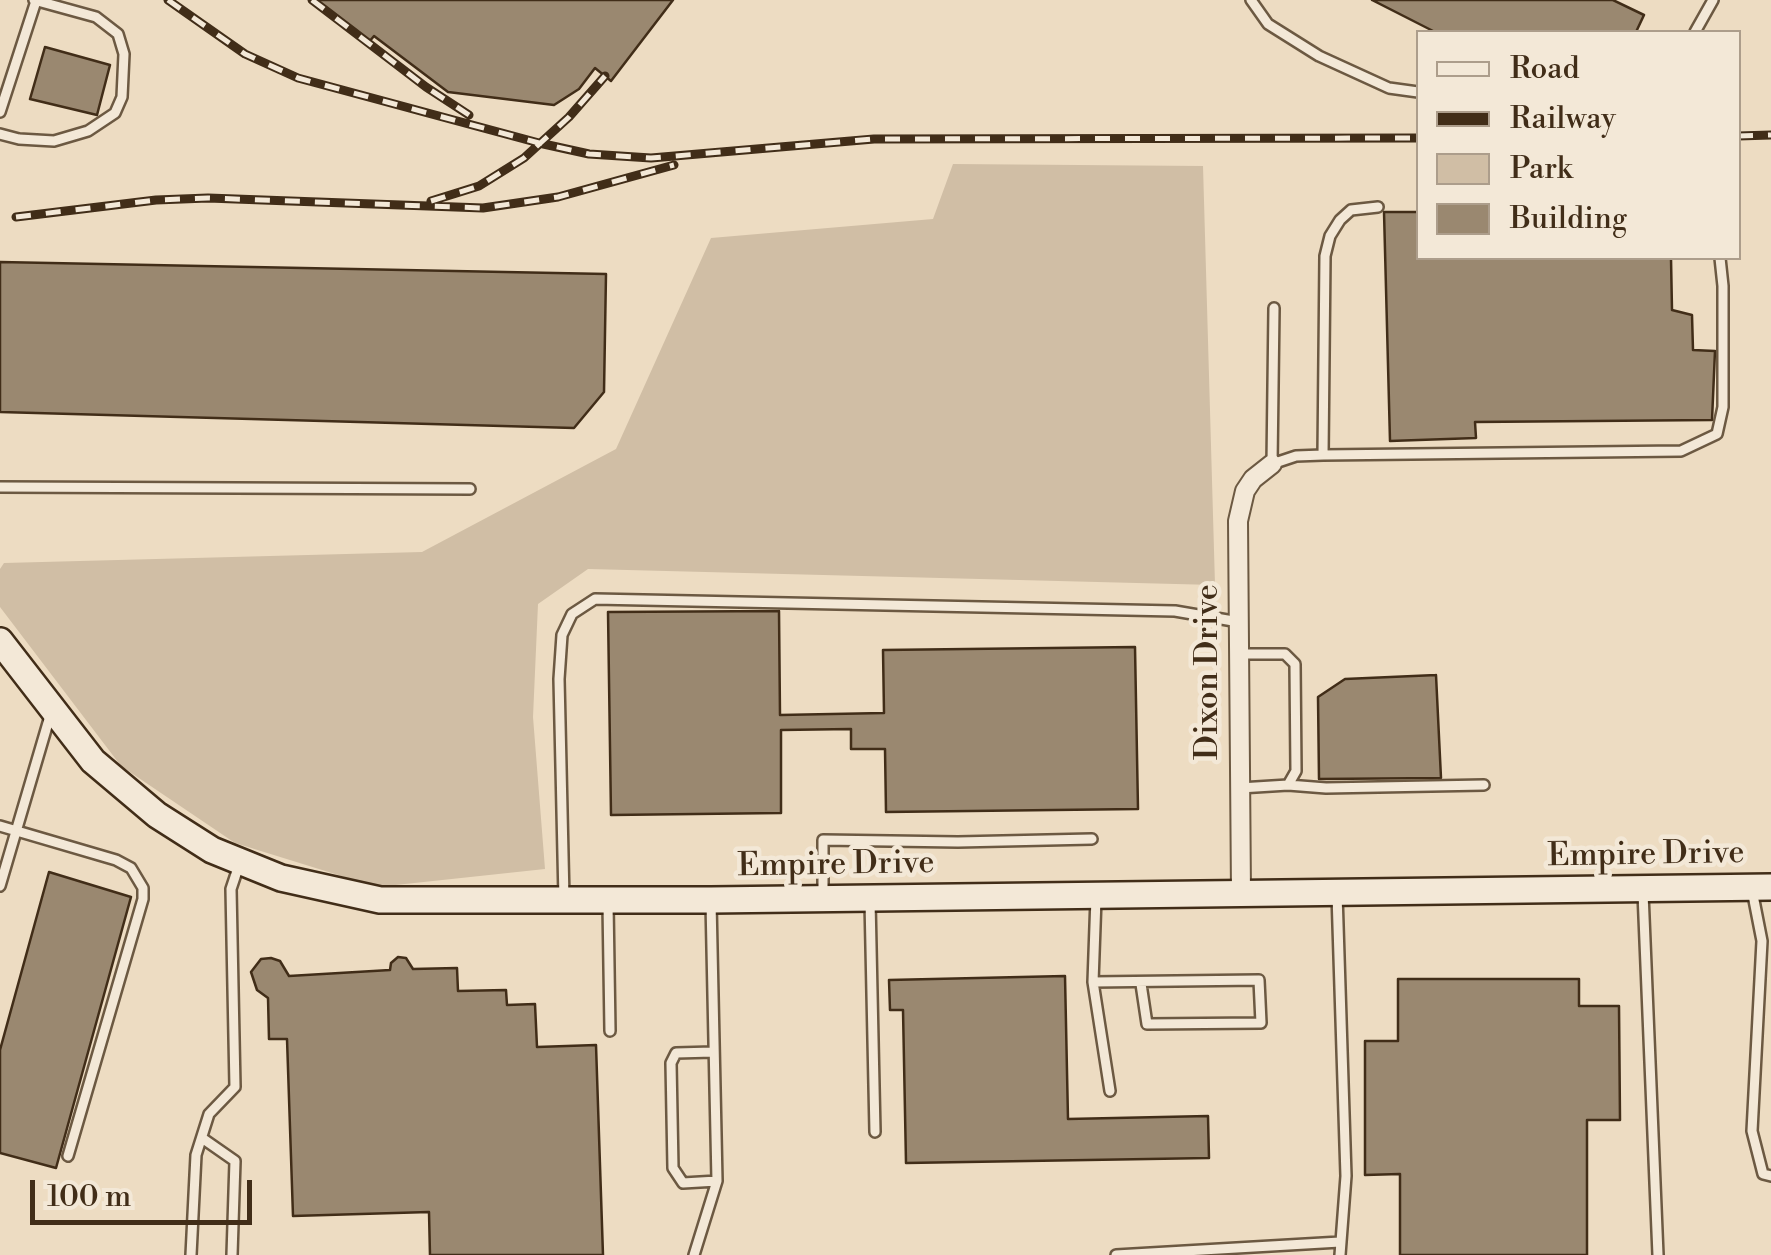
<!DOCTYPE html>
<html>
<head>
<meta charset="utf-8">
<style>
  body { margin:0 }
  #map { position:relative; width:1771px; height:1255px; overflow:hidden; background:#eddcc2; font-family:"Libre Bodoni",serif }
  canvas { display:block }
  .legend { position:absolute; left:1416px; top:30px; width:325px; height:230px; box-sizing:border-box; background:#f3e8d7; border:2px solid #ac9d8b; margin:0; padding:12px 18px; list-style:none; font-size:30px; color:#412d18 }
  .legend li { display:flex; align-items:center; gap:20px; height:50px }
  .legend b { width:50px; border:2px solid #ac9d8b }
  .scale { position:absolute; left:30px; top:1180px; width:222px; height:45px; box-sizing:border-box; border:5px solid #412d18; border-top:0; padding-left:12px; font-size:30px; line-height:35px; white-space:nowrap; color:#412d18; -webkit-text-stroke:8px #f3e8d7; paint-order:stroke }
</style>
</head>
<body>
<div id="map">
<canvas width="1771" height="1255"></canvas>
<ul class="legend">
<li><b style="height:12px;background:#f3e8d7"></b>Road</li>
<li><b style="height:12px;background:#412d18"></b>Railway</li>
<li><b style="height:28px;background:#d0bea5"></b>Park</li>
<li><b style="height:28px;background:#9a8870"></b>Building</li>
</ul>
<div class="scale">100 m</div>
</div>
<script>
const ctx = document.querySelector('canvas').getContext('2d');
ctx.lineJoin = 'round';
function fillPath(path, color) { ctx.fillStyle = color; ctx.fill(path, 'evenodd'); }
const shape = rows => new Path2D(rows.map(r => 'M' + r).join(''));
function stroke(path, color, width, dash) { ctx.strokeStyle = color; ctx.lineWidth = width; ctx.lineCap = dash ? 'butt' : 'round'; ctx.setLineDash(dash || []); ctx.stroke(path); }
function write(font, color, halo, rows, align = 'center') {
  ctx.font = font + ' "Libre Bodoni",serif'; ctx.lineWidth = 9; ctx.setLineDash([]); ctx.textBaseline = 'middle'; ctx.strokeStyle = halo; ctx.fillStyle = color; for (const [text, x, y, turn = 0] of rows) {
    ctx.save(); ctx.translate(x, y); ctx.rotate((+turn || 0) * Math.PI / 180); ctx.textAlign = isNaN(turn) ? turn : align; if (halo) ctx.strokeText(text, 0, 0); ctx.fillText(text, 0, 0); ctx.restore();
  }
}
const green = shape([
  [953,164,1203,166,1215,585,588,569,538,604,533,717,545,869,377,887,235,843,121,766,0,607,0,569,4,563,422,552,616,449,711,238,933,219]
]);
const building = shape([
  [315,0,673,0,611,81,595,68,579,89,554,105,448,92,374,36,369,42,315,0],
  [1372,0,1613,0,1644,15,1636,32,1435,32,1372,0],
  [45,47,110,65,97,115,30,99,45,47],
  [1384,212,1418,212,1418,258,1671,258,1672,310,1692,315,1693,350,1715,351,1712,420,1475,422,1476,438,1390,441,1384,212],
  [0,262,606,274,604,392,574,428,0,412,0,262],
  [779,611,780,715,884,713,883,650,1135,647,1138,809,886,812,885,749,851,749,851,729,781,730,781,813,611,815,608,612,779,611],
  [1436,675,1441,778,1319,779,1318,697,1345,679,1436,675],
  [49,872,131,897,56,1168,0,1153,0,1050,49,872],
  [398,957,406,958,413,969,457,968,458,991,506,990,507,1005,535,1004,537,1047,596,1045,603,1255,430,1255,429,1212,293,1216,287,1039,269,1039,268,998,257,990,251,972,261,959,271,958,280,961,289,976,390,970,391,963,398,957],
  [1065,976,1068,1119,1208,1116,1209,1158,906,1163,903,1010,890,1010,889,980,1065,976],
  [1398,979,1579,979,1579,1006,1619,1006,1620,1120,1587,1120,1587,1255,1400,1255,1400,1174,1365,1175,1365,1041,1398,1041,1398,979]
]);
const lane = shape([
  [1251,0,1268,24,1319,56,1389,88,1418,92],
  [1695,32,1713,0],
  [0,112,36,1],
  [0,134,19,139,54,141,88,131,115,113,122,97,124,54,118,34,96,17,34,0],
  [1274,308,1272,464,1296,456,1323,455,1681,451,1717,434,1723,407,1723,286,1720,258],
  [1323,455,1325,256,1330,236,1340,220,1351,210,1378,207],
  [0,487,470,489],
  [1239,654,1285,654,1295,664,1296,771,1288,785,1240,788],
  [1288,785,1326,788,1484,785],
  [0,826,116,860,131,868,143,888,143,899,68,1156],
  [0,886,50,716],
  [1752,890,1762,941,1752,1131,1763,1174,1771,1176],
  [1643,893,1658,1255],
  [1337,894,1346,1176,1340,1255],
  [823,896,823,840,958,842,1092,839],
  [1096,898,1093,982,1110,1091],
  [564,899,559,679,562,635,572,614,595,599,1175,611,1239,622],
  [870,901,875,1132],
  [608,904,610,1031],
  [1093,982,1259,980,1261,1023,1147,1024,1141,984],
  [713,1052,676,1053,671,1063,673,1168,683,1183,717,1181],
  [202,1138,235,1161,232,1255],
  [191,1255,196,1155,209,1114,235,1087,231,889,239,865],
  [694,1255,717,1181,711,902],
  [1116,1255,1340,1242]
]);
const street = shape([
  [1241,893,1238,521,1245,491,1253,479,1272,464]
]);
const secondary = shape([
  [0,641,93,761,157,815,212,850,281,878,380,900,711,900,1771,887]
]);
const rail = shape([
  [168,0,245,54,298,78,539,143,589,154,651,158,874,139,1418,138],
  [312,0,426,87,469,115],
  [1738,136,1771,135],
  [431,201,479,186,524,158,569,117,605,76],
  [16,217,156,200,208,198,483,208,558,197,674,165]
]);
const streetNames = [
  ["Dixon Drive",1209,672,-90],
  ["Empire Drive",1646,856,-1],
  ["Empire Drive",836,866,-1]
];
fillPath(green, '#d0bea5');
fillPath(building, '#9a8870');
stroke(building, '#412d18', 2.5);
stroke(lane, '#6c5942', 14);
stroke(street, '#6c5942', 22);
stroke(secondary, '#412d18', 30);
stroke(lane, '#f3e8d7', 9);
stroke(street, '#f3e8d7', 18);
stroke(secondary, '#f3e8d7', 25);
stroke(rail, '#412d18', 9);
stroke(rail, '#f3e8d7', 5, [15]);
write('32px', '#412d18', '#f3e8d7', streetNames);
</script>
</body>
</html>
